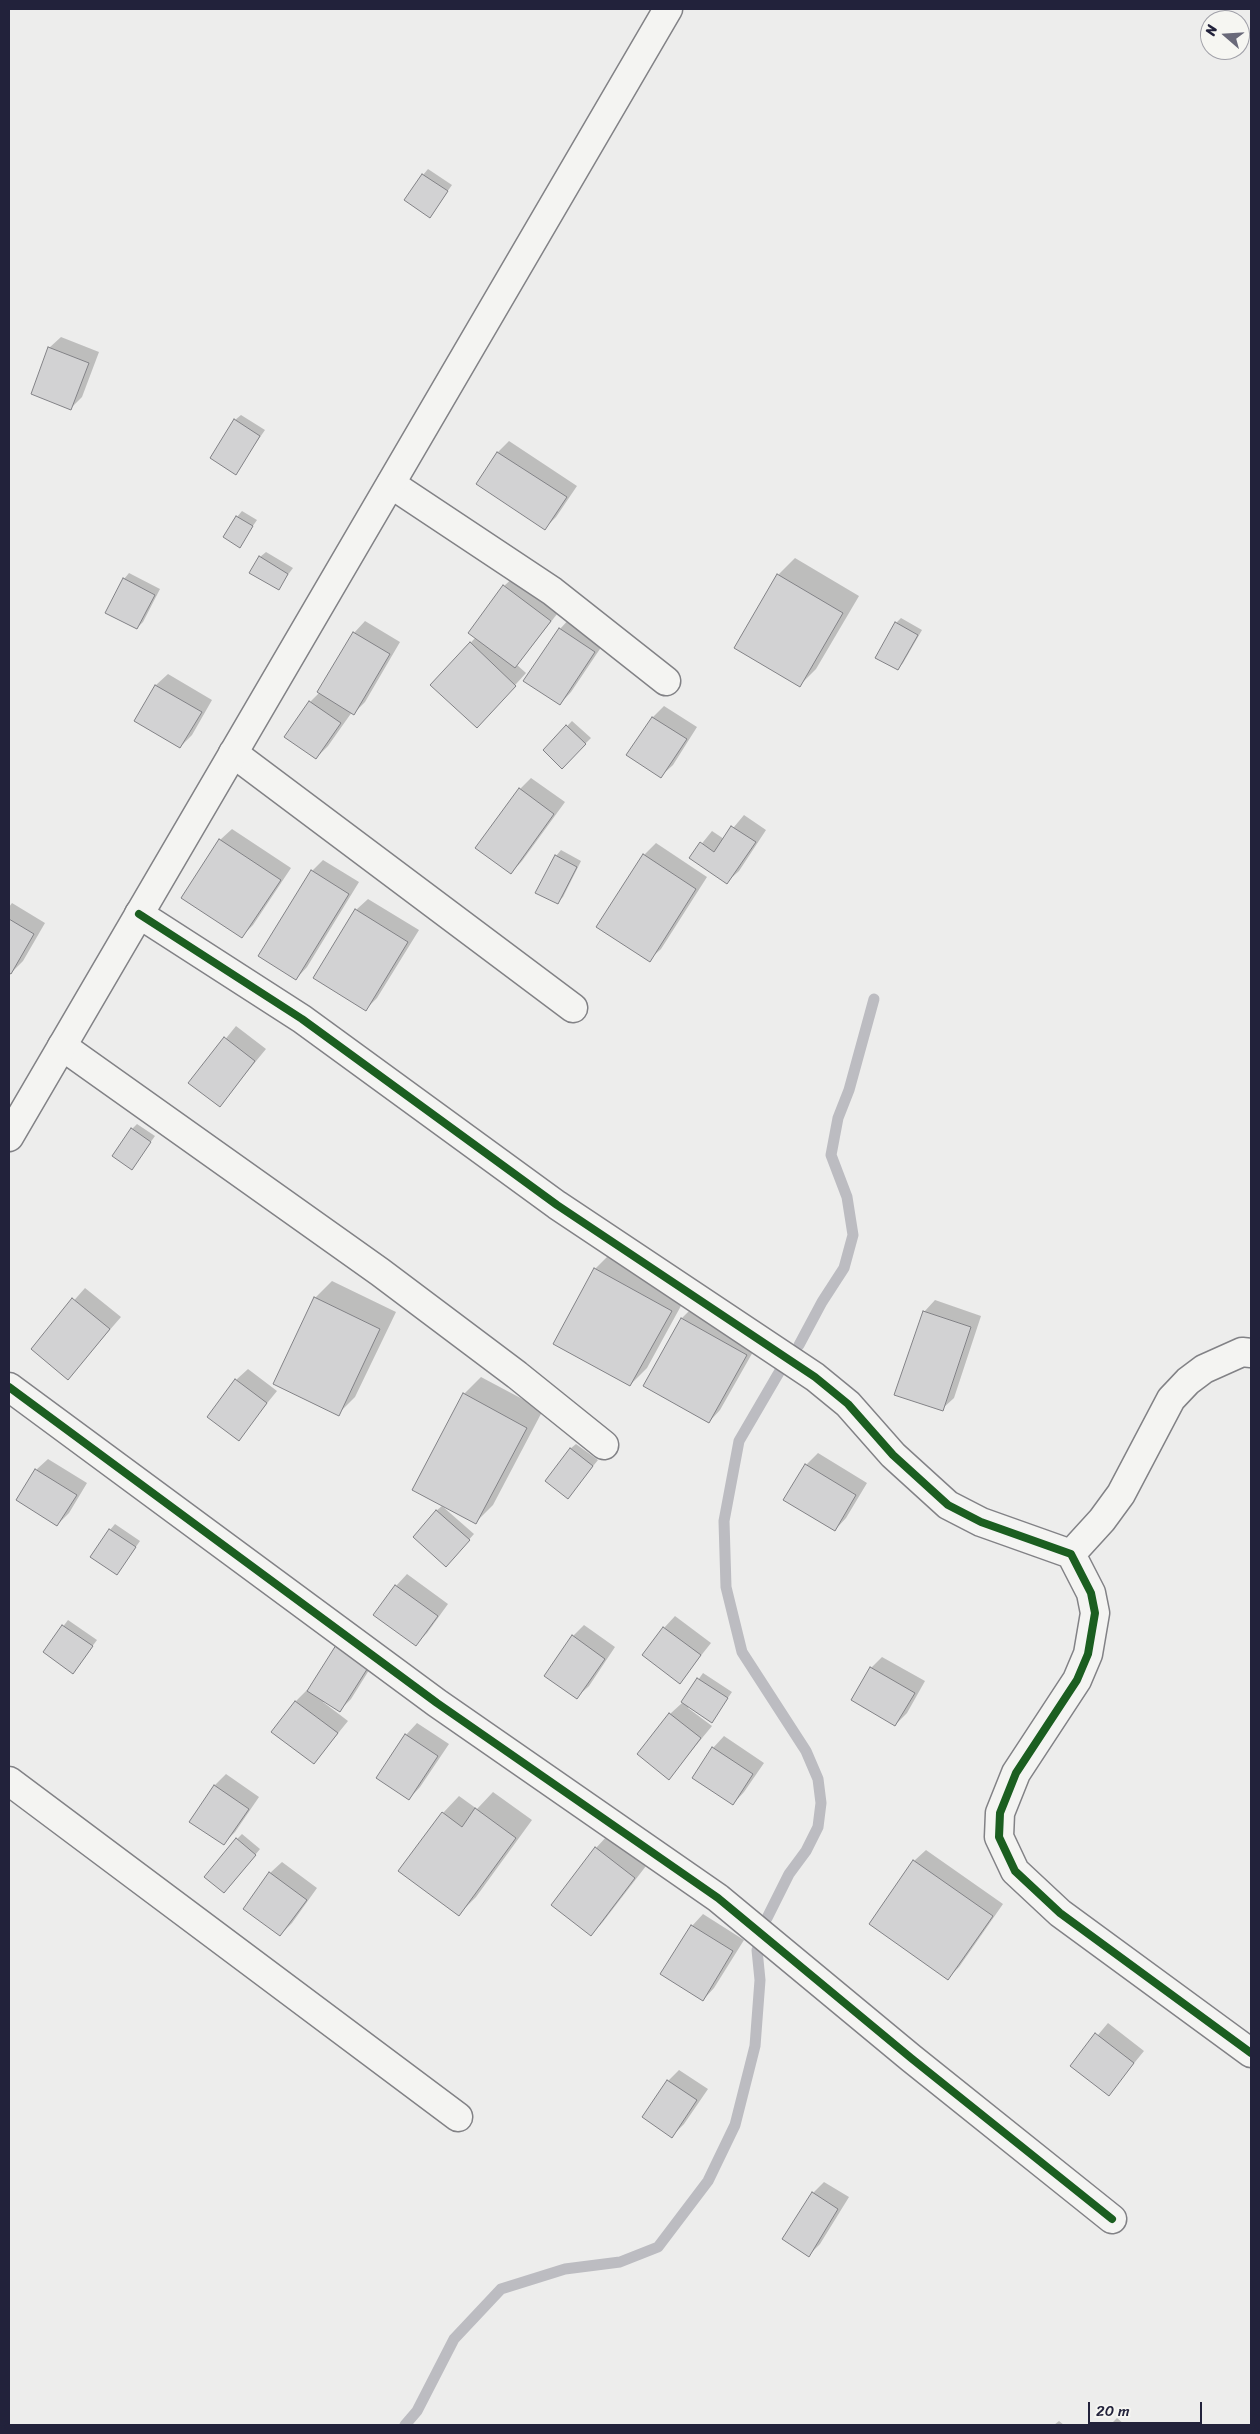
<!DOCTYPE html>
<html>
<head>
<meta charset="utf-8">
<style>
  body { margin:0 }
  #map { position:relative; width:1260px; height:2434px; overflow:hidden; background:#ededec; font-family:Sriracha,sans-serif }
  canvas { display:block }
  .frame { position:absolute; inset:0; border:10px solid #22223b; pointer-events:none }
  .north { position:absolute; left:1200px; top:10px; width:50px; height:50px; box-sizing:border-box; background:#f6f6f2; border:1px solid #a1a1a9; border-radius:50%; rotate:289deg; font-size:14px; font-weight:700; line-height:20px; text-align:center; color:#22223b }
  .north::after { content:''; display:block; margin:auto; width:18px; height:22px; background:#696979; clip-path:polygon(50% 0,100% 100%,50% 72%,0 100%) }
  .scale { position:absolute; left:1088px; top:2402px; width:114px; height:22px; box-sizing:border-box; border:2px solid #22223b; border-top:0; padding-left:6px; font-size:15px; line-height:18px; white-space:nowrap; color:#22223b; -webkit-text-stroke:4px #f6f6f2; paint-order:stroke }
</style>
</head>
<body>
<div id="map">
<canvas width="1260" height="2434"></canvas>
<div class="frame"></div>
<div class="north">N</div>
<div class="scale">20 m</div>
</div>
<script>
const ctx = document.querySelector('canvas').getContext('2d');
ctx.lineJoin = 'round';
function fillPath(path, color) { ctx.fillStyle = color; ctx.fill(path, 'evenodd'); }
const shape = rows => new Path2D(rows.map(r => 'M' + r).join(''));
function stroke(path, color, width, dash) { ctx.strokeStyle = color; ctx.lineWidth = width; ctx.lineCap = dash ? 'butt' : 'round'; ctx.setLineDash(dash || []); ctx.stroke(path); }
const shadow = shape([
  [428,169,452,185,430,216,423,175],
  [61,337,99,352,82,397,71,408,49,348],
  [241,415,265,430,235,473,235,420],
  [509,441,577,486,556,517,545,528,478,484,498,452],
  [242,511,257,520,239,546,237,517],
  [266,552,293,568,278,588,260,557],
  [795,558,859,596,816,669,799,686,778,575],
  [129,573,160,589,143,622,137,628,124,579],
  [516,575,561,609,517,665,526,673,488,715,432,684,476,637,504,586],
  [571,617,606,640,571,692,560,704,525,681,560,629],
  [901,618,922,630,903,663,898,669,896,623],
  [365,621,400,642,365,702,354,713,352,712,328,746,316,758,310,702,319,693,354,633],
  [168,674,212,700,192,735,180,747,136,721,156,685],
  [664,706,697,727,673,765,661,776,628,755,653,717],
  [572,721,591,738,562,767,544,750],
  [531,778,565,802,522,861,511,873,520,789],
  [744,815,766,830,739,871,727,882,691,857,712,831,724,839],
  [232,829,291,868,253,925,242,936,220,840],
  [656,843,707,877,661,949,649,960,598,927,644,855],
  [561,850,581,861,563,897,557,903,556,856],
  [323,860,359,882,307,967,296,979,312,871],
  [368,899,419,930,377,998,366,1009,356,910],
  [12,903,45,923,23,961,11,973,9,971,9,907],
  [236,1026,266,1049,219,1106,190,1083],
  [137,1124,155,1136,132,1168,132,1129],
  [612,1252,688,1293,647,1368,630,1385,595,1269],
  [332,1281,396,1312,355,1397,338,1414,315,1298],
  [85,1288,121,1317,68,1378,32,1348],
  [935,1300,981,1316,954,1398,942,1409,924,1312],
  [693,1307,758,1343,720,1410,709,1422,682,1318],
  [248,1369,277,1391,238,1439,236,1380],
  [481,1377,543,1410,493,1505,476,1522,464,1394],
  [576,1444,598,1460,573,1491,570,1449],
  [818,1453,867,1483,846,1518,835,1530,785,1500,806,1465],
  [48,1459,87,1483,69,1513,57,1525,36,1470],
  [442,1506,474,1534,451,1560,436,1511],
  [115,1524,140,1541,117,1574,110,1530],
  [407,1574,448,1604,427,1633,416,1644,396,1586],
  [675,1616,711,1643,680,1682,664,1628],
  [68,1620,97,1640,73,1672,44,1652],
  [584,1625,615,1647,589,1686,577,1697,573,1636],
  [381,1651,351,1699,340,1710,324,1700,323,1702,348,1721,314,1763,296,1701,307,1690,309,1691],
  [882,1657,925,1681,907,1713,895,1725,871,1668],
  [703,1673,732,1692,712,1721,689,1706,688,1708,712,1726,669,1778,670,1714,682,1703],
  [417,1723,449,1744,420,1787,409,1799,406,1735],
  [724,1736,764,1763,744,1792,733,1804,713,1748],
  [226,1774,259,1797,235,1832,223,1844,191,1821,215,1785],
  [493,1792,532,1820,476,1897,459,1914,443,1813,459,1796,477,1809],
  [242,1834,260,1849,230,1886,237,1839],
  [607,1836,646,1866,602,1923,591,1935,596,1848],
  [926,1850,1003,1904,959,1967,948,1978,871,1924,914,1861],
  [282,1862,317,1888,292,1923,280,1935,270,1873],
  [703,1914,744,1940,714,1988,703,2000,692,1926],
  [1108,2023,1144,2051,1109,2094,1072,2066],
  [679,2070,708,2089,684,2124,672,2136,668,2081],
  [824,2182,849,2197,820,2244,809,2255,813,2193],
  [1117,2418,1125,2425,1110,2425],
  [1059,2421,1064,2425,1054,2425]
]);
const stream = shape([
  [799,1345,822,1302,844,1268,853,1235,847,1197,831,1155,838,1118,849,1090,874,999],
  [767,1918,789,1874,806,1851,818,1827,821,1803,818,1779,806,1751,742,1652,726,1587,724,1521,739,1441,781,1369],
  [405,2425,417,2411,454,2339,501,2289,565,2269,620,2262,658,2247,708,2181,735,2125,755,2046,760,1980,757,1950]
]);
const building = shape([
  [422,174,448,191,430,218,404,200,422,174],
  [48,347,89,363,71,410,31,394,48,347],
  [234,419,260,436,236,475,210,458,234,419],
  [497,452,567,497,545,530,476,484,497,452],
  [236,516,253,526,240,548,223,537,236,516],
  [259,556,288,574,279,590,249,573,259,556],
  [777,574,843,613,800,687,734,648,777,574],
  [123,578,155,595,137,629,105,613,123,578],
  [503,585,551,621,515,668,468,633,503,585],
  [895,622,918,635,898,670,875,658,895,622],
  [559,628,595,652,560,705,523,681,559,628],
  [353,632,390,654,354,715,317,692,353,632],
  [470,642,516,686,477,728,430,685,470,642],
  [155,685,202,712,180,748,134,721,155,685],
  [309,701,341,723,316,759,284,737,309,701],
  [652,717,687,739,661,778,626,755,652,717],
  [566,725,586,744,562,769,543,750,566,725],
  [519,788,554,814,511,874,475,848,519,788],
  [731,826,756,842,727,884,689,858,700,842,714,852,731,826],
  [219,839,281,880,242,938,181,898,219,839],
  [643,854,696,889,650,962,596,927,643,854],
  [555,855,577,867,558,904,535,893,555,855],
  [311,870,349,894,296,980,258,956,311,870],
  [355,909,408,942,366,1011,313,978,355,909],
  [9,919,34,934,11,974,9,973,9,919],
  [224,1037,255,1061,220,1107,188,1083,224,1037],
  [131,1128,151,1142,132,1170,112,1156,131,1128],
  [594,1268,672,1311,630,1386,553,1344,594,1268],
  [314,1297,380,1329,339,1416,273,1384,314,1297],
  [72,1298,110,1329,68,1380,31,1349,72,1298],
  [923,1311,971,1327,943,1411,894,1395,923,1311],
  [681,1318,747,1355,709,1423,643,1386,681,1318],
  [235,1379,267,1403,239,1441,207,1417,235,1379],
  [463,1393,527,1428,476,1524,412,1490,463,1393],
  [570,1448,593,1466,568,1499,545,1481,570,1448],
  [805,1464,856,1495,835,1531,783,1500,805,1464],
  [35,1469,77,1495,57,1526,16,1500,35,1469],
  [436,1510,470,1540,446,1567,413,1537,436,1510],
  [109,1529,136,1547,117,1575,90,1557,109,1529],
  [395,1585,438,1616,416,1646,373,1615,395,1585],
  [62,1625,93,1646,73,1674,43,1652,62,1625],
  [663,1627,701,1655,680,1684,642,1655,663,1627],
  [572,1635,605,1659,577,1699,544,1676,572,1635],
  [338,1642,371,1663,340,1712,307,1691,338,1642],
  [870,1667,915,1693,895,1726,851,1700,870,1667],
  [697,1678,728,1698,712,1723,681,1702,697,1678],
  [295,1701,338,1733,314,1764,271,1732,295,1701],
  [669,1713,701,1738,669,1780,637,1754,669,1713],
  [405,1734,438,1756,409,1800,376,1778,405,1734],
  [712,1747,753,1774,733,1805,692,1778,712,1747],
  [214,1785,249,1809,224,1845,189,1822,214,1785],
  [475,1808,516,1838,459,1916,398,1871,442,1812,462,1827,475,1808],
  [236,1838,256,1855,224,1893,204,1877,236,1838],
  [595,1847,635,1878,591,1936,551,1905,595,1847],
  [913,1860,993,1916,948,1980,869,1924,913,1860],
  [269,1872,307,1900,280,1936,243,1909,269,1872],
  [691,1925,733,1951,703,2001,660,1974,691,1925],
  [1095,2033,1134,2063,1109,2096,1070,2066,1095,2033],
  [667,2080,697,2100,672,2138,642,2117,667,2080],
  [812,2192,838,2209,809,2257,782,2239,812,2192]
]);
const street = shape([
  [391,484,552,591,666,681],
  [233,753,573,1008],
  [139,914,302,1019,557,1205,815,1377,848,1404,893,1455,948,1505,981,1522,1071,1554,1091,1593,1095,1613,1088,1654,1077,1680,1016,1773,1000,1813,999,1837,1015,1871,1060,1913,1251,2053],
  [62,1046,380,1272,517,1375,604,1445],
  [9,1387,437,1703,718,1898,911,2058,1112,2219],
  [1071,1554,1102,1520,1121,1494,1171,1399,1188,1381,1204,1369,1242,1352,1251,1353],
  [9,1781,458,2117]
]);
const secondary = shape([
  [9,1137,668,9]
]);
const cycleway = shape([
  [139,914,302,1019,557,1205,815,1377,848,1404,893,1455,948,1505,981,1522,1071,1554,1091,1593,1095,1613,1088,1654,1077,1680,1016,1773,1000,1813,999,1837,1015,1871,1060,1913,1251,2053],
  [9,1387,437,1703,718,1898,911,2058,1112,2219]
]);
fillPath(shadow, '#0003');
stroke(stream, '#bcbcc1', 11);
fillPath(building, '#d2d2d3');
stroke(building, '#828286', 1);
stroke(street, '#828286', 31);
stroke(secondary, '#828286', 31);
stroke(street, '#f4f4f2', 28);
stroke(secondary, '#f4f4f2', 28);
stroke(cycleway, '#1b5e20', 8);
</script>
</body>
</html>
